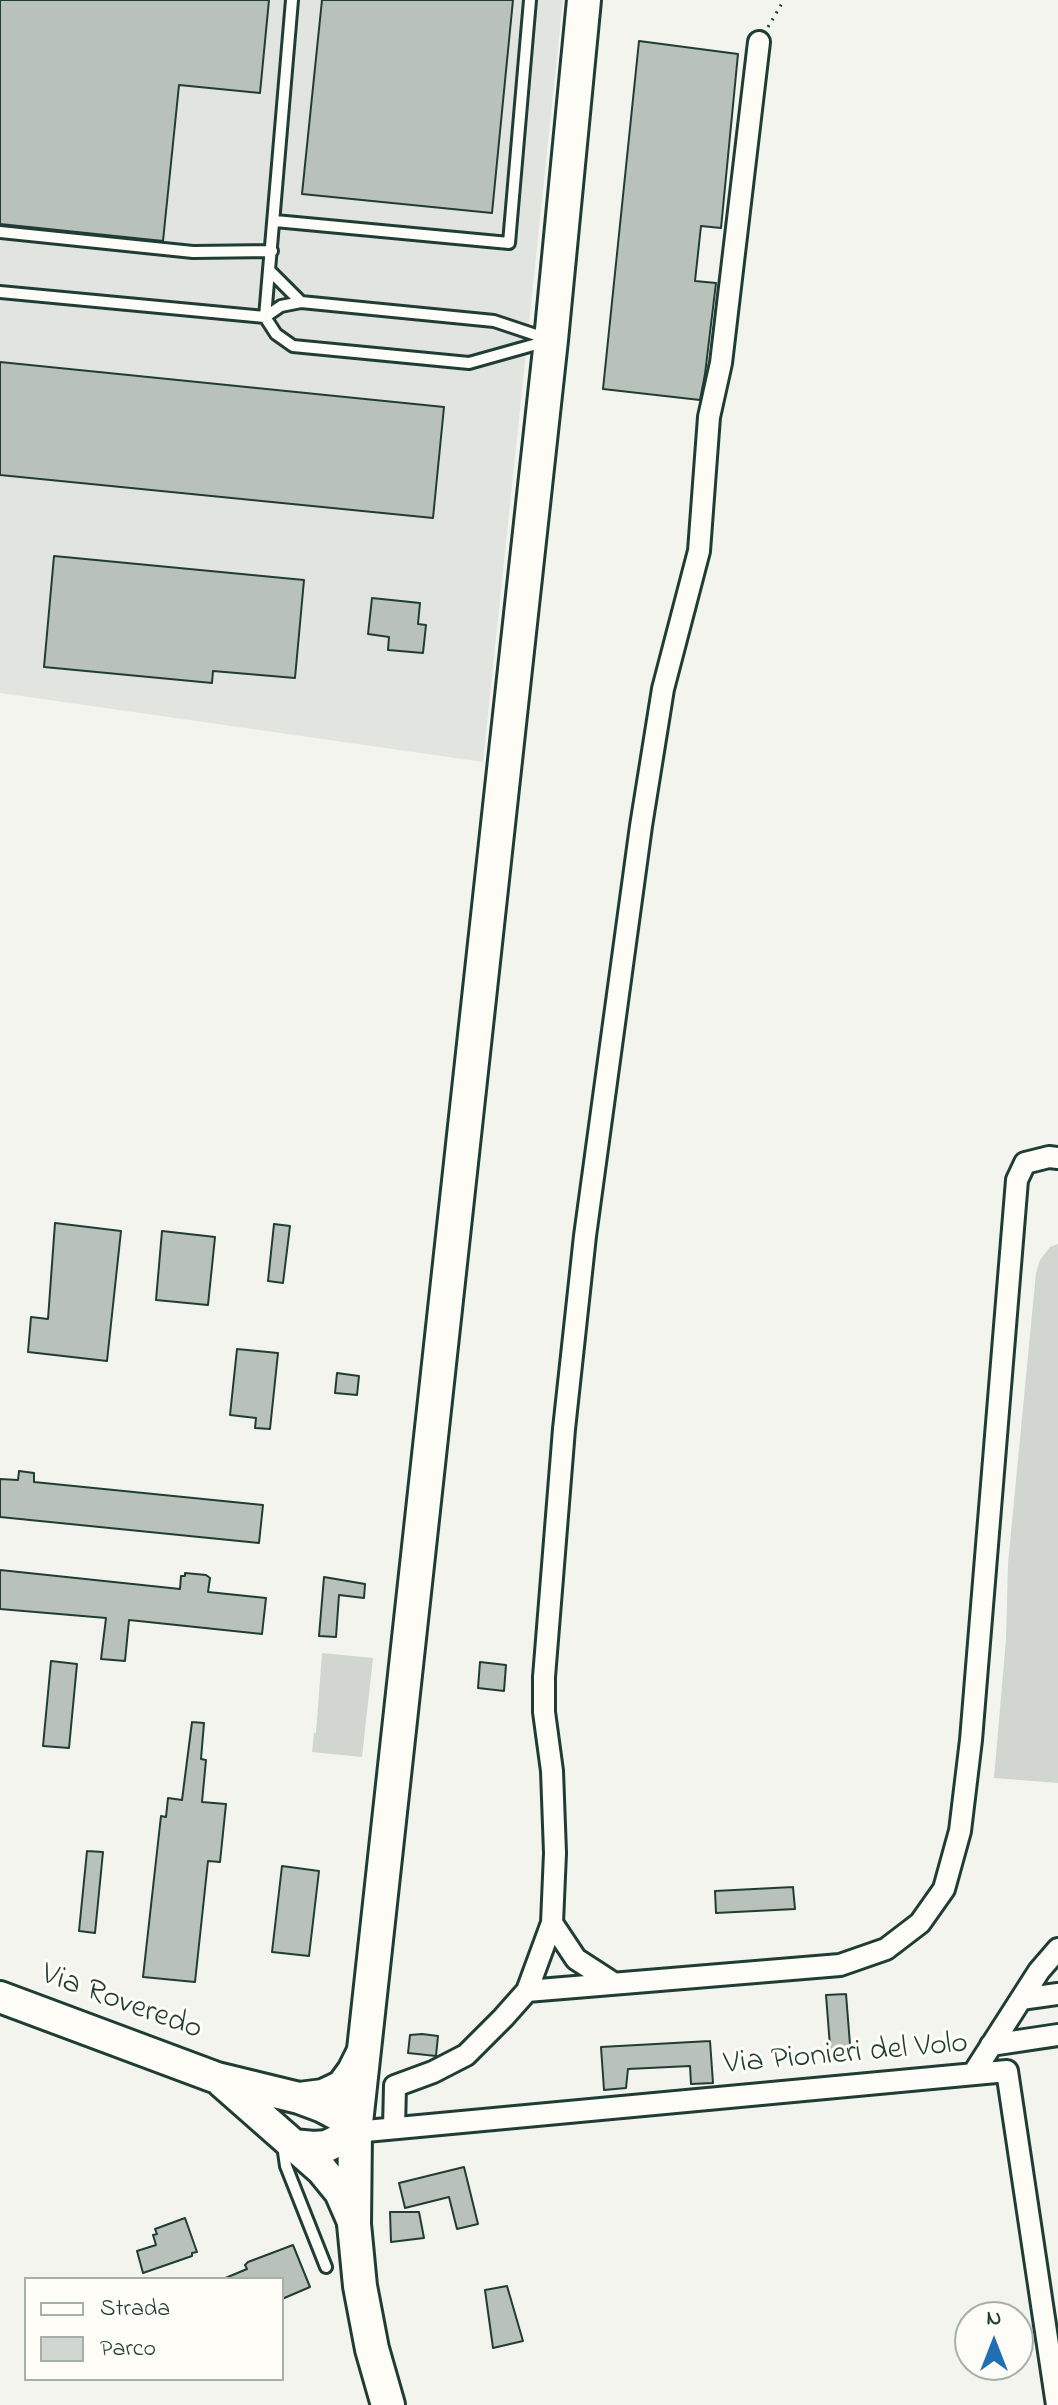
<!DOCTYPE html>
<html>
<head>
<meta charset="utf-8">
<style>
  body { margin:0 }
  #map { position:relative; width:1058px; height:2405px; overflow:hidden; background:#f4f4ef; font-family:"Indie Flower",sans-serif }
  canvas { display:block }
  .legend { position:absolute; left:24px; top:2277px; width:260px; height:104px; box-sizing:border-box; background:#fdfcf7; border:2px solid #a4b0a9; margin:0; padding:10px 14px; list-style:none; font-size:24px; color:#1f3d34 }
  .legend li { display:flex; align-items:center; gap:16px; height:40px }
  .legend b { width:40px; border:2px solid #a4b0a9 }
  .north { position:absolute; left:954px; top:2301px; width:80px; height:80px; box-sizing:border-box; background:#fdfcf7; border:2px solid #a4b0a9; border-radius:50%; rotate:0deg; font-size:22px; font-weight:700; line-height:32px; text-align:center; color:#1f3d34 }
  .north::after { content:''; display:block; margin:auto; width:28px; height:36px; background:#1f6fb2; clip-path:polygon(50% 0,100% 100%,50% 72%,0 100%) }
</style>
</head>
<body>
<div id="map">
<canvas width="1058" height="2405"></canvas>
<ul class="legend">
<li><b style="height:10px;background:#fdfcf7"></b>Strada</li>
<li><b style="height:22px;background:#d1d6d1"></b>Parco</li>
</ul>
<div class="north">N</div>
</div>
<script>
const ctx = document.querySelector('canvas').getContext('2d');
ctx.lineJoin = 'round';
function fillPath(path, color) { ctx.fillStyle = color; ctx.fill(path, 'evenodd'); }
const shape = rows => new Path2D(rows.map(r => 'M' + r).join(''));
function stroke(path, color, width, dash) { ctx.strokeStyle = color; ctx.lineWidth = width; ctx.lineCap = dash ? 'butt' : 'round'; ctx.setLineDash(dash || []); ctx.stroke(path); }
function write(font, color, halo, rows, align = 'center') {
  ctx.font = font + ' "Indie Flower",sans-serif'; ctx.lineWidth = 6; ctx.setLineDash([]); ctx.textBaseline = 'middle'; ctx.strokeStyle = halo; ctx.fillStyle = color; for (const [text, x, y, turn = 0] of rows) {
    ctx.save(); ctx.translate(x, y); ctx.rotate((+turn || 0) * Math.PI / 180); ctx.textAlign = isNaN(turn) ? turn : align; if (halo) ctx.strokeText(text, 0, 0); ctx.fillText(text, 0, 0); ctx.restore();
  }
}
const built = shape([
  [0,0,563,0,483,762,0,693]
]);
const green = shape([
  [1058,1244,1058,1783,994,1778,1006,1639,1008,1563,1036,1273,1040,1260,1050,1247],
  [322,1653,373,1658,362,1757,312,1752,314,1733,316,1733]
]);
const building = shape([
  [0,0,269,0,260,93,179,85,163,241,0,224,0,0],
  [322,0,513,0,492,213,302,194,322,0],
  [639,41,738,54,721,228,701,226,695,281,716,283,705,374,700,400,603,389,639,41],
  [0,362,444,407,433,518,0,475,0,362],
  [54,556,304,580,295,678,213,671,212,683,44,667,54,556],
  [372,598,420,603,418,624,426,625,423,653,388,650,389,637,368,634,372,598],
  [55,1223,121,1231,107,1361,28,1352,31,1317,48,1319,55,1223],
  [274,1224,290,1226,283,1283,268,1281,274,1224],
  [162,1231,215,1237,208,1305,156,1300,162,1231],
  [237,1349,278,1353,270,1429,255,1428,256,1418,230,1415,237,1349],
  [337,1373,359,1376,357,1395,335,1393,337,1373],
  [19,1471,34,1473,34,1482,263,1505,259,1543,0,1517,0,1479,18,1480,19,1471],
  [0,1570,180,1589,181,1576,185,1576,185,1573,206,1575,210,1578,208,1592,266,1598,262,1634,129,1620,125,1661,101,1659,106,1618,0,1609,0,1570],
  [324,1577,365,1584,364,1598,339,1595,336,1637,319,1636,324,1577],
  [51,1661,77,1664,69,1748,43,1746,51,1661],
  [480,1662,506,1665,504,1691,478,1688,480,1662],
  [192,1722,204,1723,201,1759,206,1760,202,1802,226,1804,220,1862,208,1861,195,1982,143,1977,161,1816,166,1817,168,1798,182,1800,192,1722],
  [87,1851,103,1852,95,1933,79,1931,87,1851],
  [282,1866,319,1871,309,1956,272,1952,282,1866],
  [793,1887,795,1909,716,1913,715,1891,793,1887],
  [846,1994,851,2057,831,2059,826,1995,846,1994],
  [422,2034,438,2036,436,2056,408,2053,410,2035,422,2034],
  [710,2041,713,2083,691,2084,690,2066,628,2069,626,2088,604,2090,601,2047,710,2041],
  [464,2167,478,2224,457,2229,449,2197,405,2208,399,2183,464,2167],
  [390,2212,419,2212,424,2238,391,2242,390,2212],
  [185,2218,197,2252,192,2253,192,2256,143,2273,137,2251,156,2245,153,2235,157,2234,155,2229,185,2218],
  [293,2245,310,2287,282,2299,282,2279,223,2279,247,2269,245,2265,248,2262,293,2245],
  [507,2286,523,2341,493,2348,485,2290,507,2286]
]);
const path = shape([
  [768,27,784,0]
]);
const lane = shape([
  [275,221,509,243,530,0],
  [0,232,193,252,272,251],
  [270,271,301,302],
  [0,292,265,317,292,0],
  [301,302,494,321,551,340,469,363,293,346,276,334,265,317,281,306,301,302],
  [283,2145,286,2166,326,2267]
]);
const street = shape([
  [552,1923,576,1959,613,1983],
  [527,1991,840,1965,886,1949,920,1923,944,1889,960,1831,971,1740,1017,1180,1025,1163,1049,1157,1058,1158],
  [1021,1999,1058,1994],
  [991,2045,1058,2035],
  [973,2074,1039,1971,1058,1949],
  [394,2128,395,2086,433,2072,466,2055,503,2018,527,1991,552,1923,555,1853,552,1771,544,1712,544,1677,564,1429,585,1236,641,826,663,689,699,551,709,417,721,363,759,42],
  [355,2132,1007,2071,1057,2405]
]);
const secondary = shape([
  [0,1997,217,2078,299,2098,323,2107,340,2116,355,2132,327,2146,314,2147,293,2145],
  [222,2082,322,2170,340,2192,354,2224],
  [299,2098,323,2095,342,2086,353,2071,363,2051]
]);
const primary = shape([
  [388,2405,372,2349,360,2286,354,2224,355,2132,551,340,584,0]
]);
const streetNames = [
  ["Via Roveredo",121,2004,20],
  ["Via Pionieri del Volo",846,2056,-5]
];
fillPath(built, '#e2e5df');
fillPath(green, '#d1d6d1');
fillPath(building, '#b9c1bb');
stroke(building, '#1f3d34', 2);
stroke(lane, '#1f3d34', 16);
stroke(street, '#1f3d34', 26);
stroke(secondary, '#1f3d34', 36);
stroke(primary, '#1f3d34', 38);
stroke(path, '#1f3d34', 3, [2, 6]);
stroke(lane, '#fdfcf7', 10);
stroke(street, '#fdfcf7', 20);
stroke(secondary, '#fdfcf7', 30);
stroke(primary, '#fdfcf7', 32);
write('32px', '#1f3d34', '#fdfcf7', streetNames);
</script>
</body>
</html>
